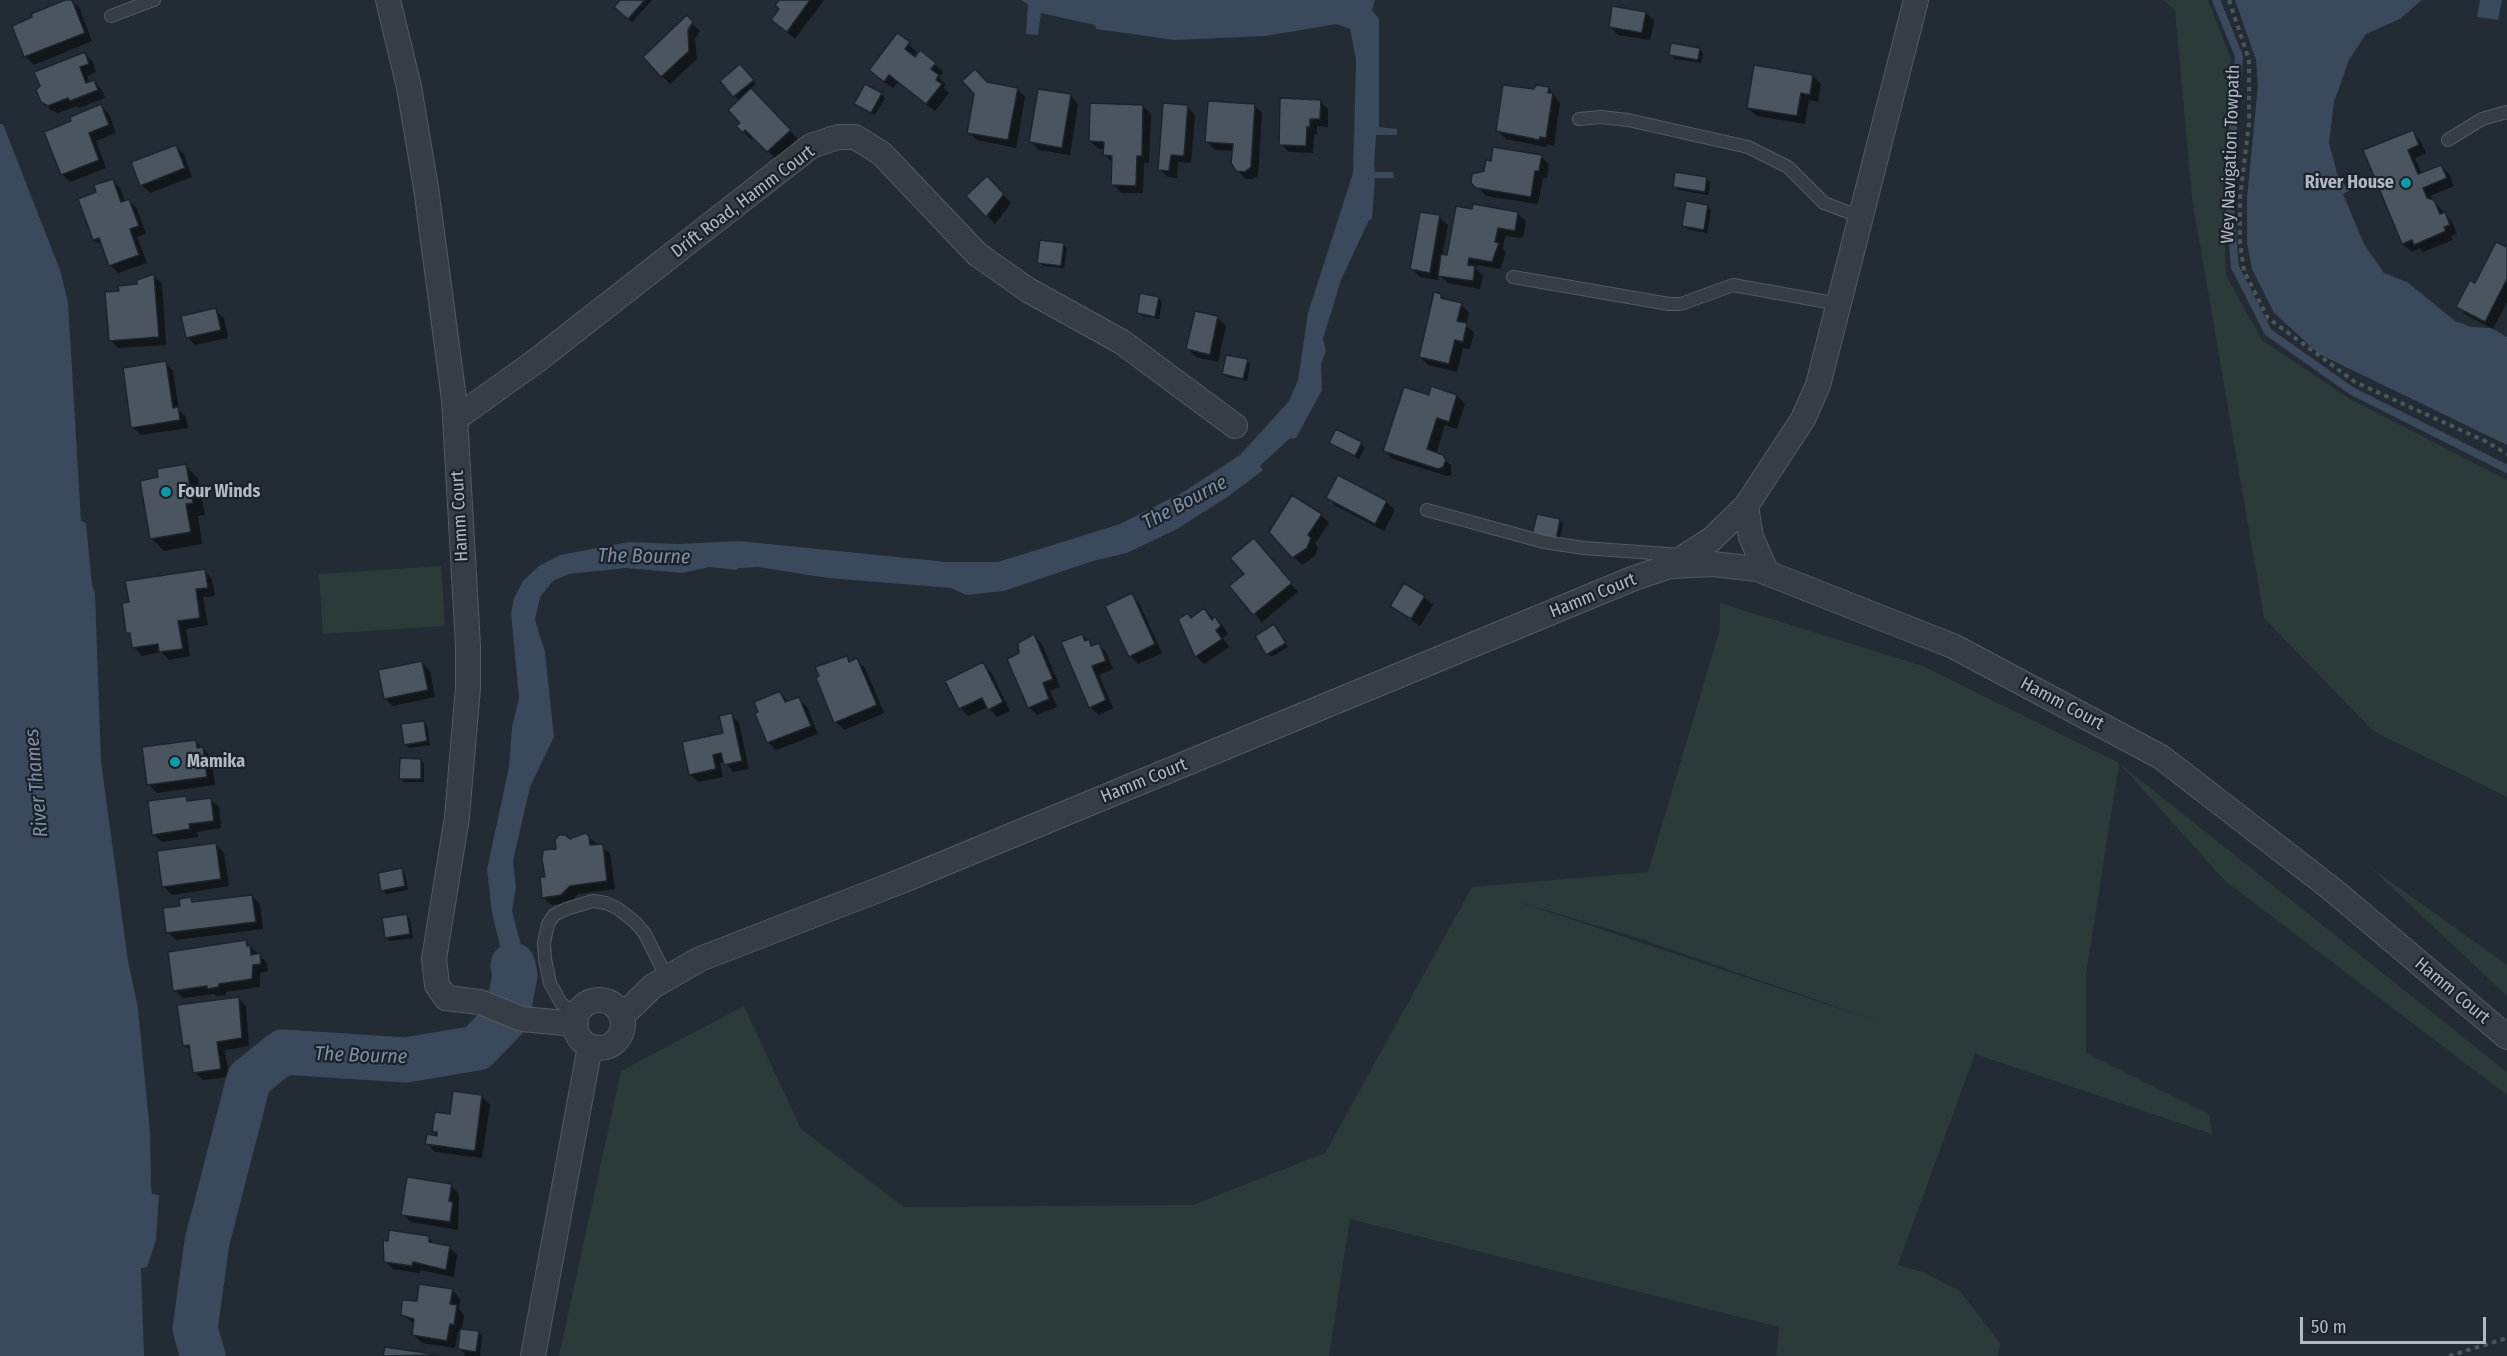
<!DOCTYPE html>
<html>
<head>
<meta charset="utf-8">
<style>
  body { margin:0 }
  #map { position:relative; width:2507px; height:1356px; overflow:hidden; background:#232b34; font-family:"Fira Sans Condensed",sans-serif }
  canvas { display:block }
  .scale { position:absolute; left:2300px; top:1317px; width:186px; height:27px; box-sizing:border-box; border:3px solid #b0b8c2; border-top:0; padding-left:8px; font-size:18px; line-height:21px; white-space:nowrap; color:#b0b8c2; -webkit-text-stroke:4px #1b222a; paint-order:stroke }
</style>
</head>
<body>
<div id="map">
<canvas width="2507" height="1356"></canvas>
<div class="scale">50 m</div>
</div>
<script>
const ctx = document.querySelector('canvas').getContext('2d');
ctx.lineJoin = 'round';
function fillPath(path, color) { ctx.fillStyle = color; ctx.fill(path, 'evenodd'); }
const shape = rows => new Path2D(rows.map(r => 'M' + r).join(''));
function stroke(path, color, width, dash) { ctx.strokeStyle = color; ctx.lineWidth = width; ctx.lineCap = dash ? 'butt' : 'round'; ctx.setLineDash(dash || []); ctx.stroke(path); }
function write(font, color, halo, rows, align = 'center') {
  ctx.font = font + ' "Fira Sans Condensed",sans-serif'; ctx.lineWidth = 4.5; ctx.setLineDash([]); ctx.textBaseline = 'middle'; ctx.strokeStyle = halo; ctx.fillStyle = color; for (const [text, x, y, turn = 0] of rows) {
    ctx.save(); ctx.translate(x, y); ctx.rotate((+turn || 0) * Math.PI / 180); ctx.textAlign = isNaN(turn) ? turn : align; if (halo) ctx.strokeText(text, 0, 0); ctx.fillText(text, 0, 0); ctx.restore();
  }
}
const green = shape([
  [2163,0,2208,0,2231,59,2223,189,2226,275,2262,340,2350,399,2507,480,2507,797,2373,731,2264,618,2192,198,2175,10],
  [441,566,445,626,323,634,319,574],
  [1720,603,1923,666,2119,763,2507,1072,2507,1095,2224,880,2119,763,2086,975,2086,1053,2209,1114,2212,1134,1975,1054,1898,1265,1923,1272,1960,1291,2000,1343,1998,1356,1776,1356,1779,1327,1350,1219,1329,1356,559,1356,621,1071,744,1006,801,1129,904,1207,1193,1205,1325,1153,1472,887,1648,872,1720,629],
  [1516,901,1635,937,1883,1023],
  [2370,867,2507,965,2507,996]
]);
const water = shape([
  [1021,0,1375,0,1372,10,1379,19,1379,127,1397,129,1397,135,1376,135,1374,166,1375,172,1393,172,1394,178,1375,178,1372,219,1369,220,1341,280,1323,339,1326,351,1321,364,1322,390,1296,438,1289,439,1260,466,1263,470,1229,496,1177,529,1127,553,1093,561,1004,591,966,595,951,588,828,578,758,567,738,568,737,570,709,567,683,573,626,568,569,574,553,581,540,597,535,620,545,652,554,737,530,787,513,861,516,887,512,911,522,949,522,999,514,1016,496,1008,503,993,503,958,492,913,487,869,509,767,512,727,519,698,511,613,514,598,523,581,539,566,560,555,629,542,679,544,739,541,947,562,998,562,1120,524,1185,491,1240,455,1289,401,1298,380,1308,313,1353,173,1356,60,1350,29,1337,24,1265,36,1175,40,1096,29,1095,25,1041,13,1038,35,1026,34,1028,4],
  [2235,0,2422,0,2400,19,2366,34,2349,60,2334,102,2329,143,2337,173,2349,191,2343,194,2364,244,2384,273,2407,282,2455,321,2471,327,2491,328,2507,337,2507,445,2319,354,2274,313,2252,269,2247,243,2247,198,2258,85,2256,60],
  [2480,0,2502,0,2498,20,2477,17],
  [0,124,3,124,60,270,68,302,81,521,86,523,92,585,95,593,101,761,128,961,138,1008,150,1132,151,1186,152,1194,159,1195,156,1241,147,1267,141,1268,144,1356,0,1356]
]);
const shadow = shape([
  [69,0,79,7,92,41,34,65,26,57,14,26],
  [622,0,652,0,632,22,616,7],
  [781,0,824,0,795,39,773,20,781,9],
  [1646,13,1654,21,1650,40,1618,35,1610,27],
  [687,18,700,31,695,39,697,59,670,84,662,76],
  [898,35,917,52,910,61,912,62,921,52,943,72,939,78,946,84,943,88,949,93,935,111,898,82,893,88,879,78],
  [1699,49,1703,53,1701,63,1675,59,1671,55],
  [85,54,93,62,96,72,87,76,90,83,94,81,102,90,105,98,79,108,77,106,58,113,51,110,42,101],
  [743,70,756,84,750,89,798,139,776,159,754,137,752,140,738,126,742,123,740,101,722,81],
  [1813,76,1821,84,1818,102,1809,100,1805,124,1757,116,1748,108],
  [987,84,1017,89,1025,97,1016,148,977,140,968,132],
  [1549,88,1560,103,1554,146,1547,144,1547,147,1506,139,1498,131,1535,91],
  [881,94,885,98,875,115,860,107],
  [1070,95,1078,104,1070,155,1039,150,1031,142],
  [1320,101,1328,109,1328,127,1317,126,1317,134,1314,134,1313,153,1289,152,1280,144],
  [1254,105,1262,113,1258,176,1253,179,1246,179,1237,170,1234,151,1215,150,1207,142],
  [101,106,109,114,116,133,96,141,106,168,70,182,62,174,73,122],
  [1143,106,1151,114,1149,163,1144,163,1143,193,1121,193,1113,184,1114,164,1105,155,1105,149,1099,149,1090,141],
  [1187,107,1195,115,1191,163,1178,162,1177,178,1168,177,1159,169],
  [2412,132,2420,140,2426,153,2415,158,2422,174,2441,166,2449,174,2454,186,2430,196,2452,222,2457,233,2451,236,2453,240,2423,252,2420,248,2412,252,2403,244,2365,151],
  [175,146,184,154,192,177,150,193,142,185],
  [1541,156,1549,165,1547,178,1543,178,1538,204,1486,196,1472,182],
  [987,178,1011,203,995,224,969,196],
  [1706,179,1710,182,1708,195,1678,190,1675,187],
  [112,180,120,188,125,202,129,200,137,209,146,234,137,237,147,263,118,273,110,265,104,247,94,240,80,200,98,193],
  [1707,206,1711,210,1707,233,1687,229,1683,226],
  [1517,213,1526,221,1523,238,1505,236,1503,249,1506,253,1500,269,1477,265,1476,269,1483,276,1480,289,1448,283,1439,275,1438,280,1420,277,1412,269,1439,217,1448,225,1442,256,1449,257],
  [1063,245,1067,248,1064,268,1043,266,1039,262],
  [2507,249,2507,302,2493,329,2466,315,2458,307],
  [154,276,162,284,166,345,118,348,110,340,120,293],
  [1441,295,1446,301,1461,304,1469,313,1466,325,1474,333,1470,349,1463,348,1457,372,1428,365,1420,357],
  [1158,298,1162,302,1159,319,1142,316,1138,313],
  [215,310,224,318,228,338,195,345,187,337],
  [1196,313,1218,318,1226,326,1218,362,1196,357,1188,349],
  [1247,361,1250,364,1247,381,1227,377,1224,374],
  [165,363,173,371,179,410,186,417,188,428,141,435,132,427],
  [1457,396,1465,404,1457,429,1445,425,1436,454,1451,465,1451,475,1447,476,1393,459,1385,451,1430,397],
  [1337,431,1365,447,1359,459,1331,443],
  [185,465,198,478,205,515,198,516,202,544,164,551,151,538,160,478],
  [1339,477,1386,502,1395,510,1384,531,1336,506,1328,498],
  [1321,515,1329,523,1315,544,1318,547,1315,556,1302,565,1270,532],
  [1559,520,1563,524,1559,543,1538,539],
  [1254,540,1298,592,1262,622,1231,586,1246,574],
  [204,570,212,579,215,596,203,597,208,625,186,629,190,656,169,660,161,652,142,656,134,647,132,637,128,632],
  [1131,595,1139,603,1162,653,1138,664,1130,656],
  [1424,597,1433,605,1420,626,1391,606],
  [1204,610,1223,626,1228,634,1223,638,1229,647,1204,664,1196,656,1192,619],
  [1277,629,1288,647,1271,657,1268,654],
  [1082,635,1094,646,1098,644,1106,652,1113,669,1099,675,1113,708,1099,715,1090,707],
  [1034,636,1042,644,1060,687,1050,691,1057,707,1037,715,1029,707,1021,654],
  [846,658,851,662,857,660,865,668,884,713,844,730,836,722],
  [422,663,430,671,435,697,393,706,385,698],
  [983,664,991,672,1010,711,997,717,988,707,968,716,960,708],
  [780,693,788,701,799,699,807,707,818,734,776,750,768,742],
  [731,715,739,723,749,769,733,772,725,762,720,763,723,777,698,782,690,774,725,735],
  [423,722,427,726,430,745,409,748,405,744],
  [196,741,211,757,215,785,157,793,149,785],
  [421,760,424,764,424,782,404,782,401,778],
  [185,798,190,802,211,799,219,807,221,828,197,832,198,837,162,842,153,834],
  [588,837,610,853,615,889,578,894,570,903,552,905,543,897,558,851,570,841],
  [216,844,224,853,229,886,172,895,164,887],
  [401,870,405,874,408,890,386,894,382,890],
  [252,896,260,904,263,929,176,940,168,932,182,907,190,899,195,903],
  [406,916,410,919,413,938,390,941,386,938],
  [245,941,267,963,268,971,260,973,260,987,226,992,226,995,217,996,214,994,183,998,175,990],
  [238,998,246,1006,249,1046,225,1050,229,1077,203,1080,195,1072,192,1053,185,1045],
  [455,1093,482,1097,490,1105,482,1158,435,1152,427,1143,440,1138,433,1131,451,1116],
  [451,1186,459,1194,458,1230,411,1222,403,1214],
  [429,1238,436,1245,449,1247,457,1255,454,1277,420,1270,420,1273,393,1269,385,1261],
  [452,1290,460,1299,459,1309,464,1315,462,1330,478,1332,482,1336,480,1356,464,1356,465,1353,459,1349,461,1332,458,1332,455,1348,422,1343,414,1335,415,1324,403,1315,418,1302],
  [386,1348,438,1356,385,1356]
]);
const stream = shape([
  [2216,0,2239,56,2228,186,2235,267,2268,332,2352,391,2507,469]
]);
const river = shape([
  [203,1356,195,1329,207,1242,249,1079,283,1052,406,1060,477,1048,507,1017,515,975,513,965]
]);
const building = shape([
  [65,0,72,0,85,33,24,57,12,26,32,17,31,14,65,0],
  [620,0,645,0,628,19,614,7,620,0],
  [779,0,810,0,787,32,771,20,779,9,775,5,779,0],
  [1612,6,1646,12,1642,33,1609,27,1612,6],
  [687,15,693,22,688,30,689,51,661,77,643,57,687,15],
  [897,33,910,42,905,49,915,57,920,50,936,63,931,69,939,75,936,80,942,84,926,104,889,75,884,82,869,70,897,33],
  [1671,43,1700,48,1698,60,1669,55,1671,43],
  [85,52,89,64,80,67,86,83,94,80,98,90,70,101,68,98,48,106,41,102,36,90,40,86,34,72,85,52],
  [740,64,754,80,733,97,720,81,740,64],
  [1754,65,1813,75,1810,95,1801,93,1797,116,1747,108,1754,65],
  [975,69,987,82,1018,88,1008,140,967,133,974,94,962,81,975,69],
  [865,84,882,93,871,113,854,104,865,84],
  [1503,85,1534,89,1536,85,1549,87,1548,93,1553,93,1546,138,1540,137,1539,140,1496,131,1503,85],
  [751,88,791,130,767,152,745,130,743,133,736,126,740,123,728,110,751,88],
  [1038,89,1071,94,1062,148,1029,142,1038,89],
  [1280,98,1321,100,1320,119,1310,119,1310,127,1307,127,1306,146,1279,145,1280,98],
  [1208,101,1255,104,1251,167,1245,172,1236,171,1231,163,1233,144,1205,142,1208,101],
  [1090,103,1143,105,1142,156,1137,156,1136,186,1111,185,1112,156,1103,155,1104,142,1089,141,1090,103],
  [1163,103,1188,105,1184,156,1171,155,1169,171,1158,170,1163,103],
  [101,104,109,125,89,133,99,160,61,175,44,132,71,121,70,117,101,104],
  [2413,130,2419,145,2408,150,2418,174,2441,165,2447,178,2423,188,2427,198,2434,200,2440,214,2445,212,2450,225,2444,227,2446,231,2414,245,2412,240,2402,244,2363,150,2413,130],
  [176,145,185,168,140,186,131,162,176,145],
  [1493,147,1542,155,1539,171,1535,171,1531,197,1476,188,1471,183,1472,174,1484,171,1486,160,1491,161,1493,147],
  [1675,172,1707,177,1705,192,1673,187,1675,172],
  [987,176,1004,194,986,217,966,196,987,176],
  [113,179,121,202,129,199,139,226,130,229,139,255,109,266,99,238,93,240,78,199,96,192,94,185,113,179],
  [1686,201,1708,205,1704,230,1682,226,1686,201],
  [1473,204,1518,212,1515,231,1498,228,1495,242,1499,243,1492,262,1469,258,1468,265,1475,266,1473,281,1438,276,1441,254,1447,255,1456,206,1472,209,1473,204],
  [1420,212,1440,215,1430,273,1410,269,1420,212],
  [1040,240,1064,243,1061,266,1037,263,1040,240],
  [2496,242,2507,247,2507,279,2485,322,2456,307,2470,280,2475,283,2496,242],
  [154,274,159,337,109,341,105,292,119,291,118,286,137,284,137,280,154,274],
  [1434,292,1441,294,1441,298,1462,303,1457,321,1467,323,1463,342,1455,340,1449,364,1419,357,1434,292],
  [1140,293,1159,297,1155,317,1137,313,1140,293],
  [216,308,221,330,186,338,181,316,216,308],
  [1195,311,1218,316,1210,355,1186,349,1195,311],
  [1226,355,1248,359,1243,379,1222,374,1226,355],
  [166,361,173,408,178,407,180,420,131,428,123,368,166,361],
  [1431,386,1457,395,1449,422,1437,418,1427,449,1443,455,1446,460,1443,467,1438,469,1383,451,1404,387,1429,395,1431,386],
  [1336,429,1362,442,1355,456,1329,443,1336,429],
  [186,464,193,503,186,504,191,532,150,539,140,481,158,477,157,469,186,464],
  [1338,475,1387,501,1375,524,1326,498,1338,475],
  [1292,495,1322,514,1308,535,1311,538,1307,548,1292,558,1269,532,1292,495],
  [1537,514,1560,519,1556,540,1532,535,1537,514],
  [1254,538,1292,583,1253,615,1229,586,1244,574,1230,558,1254,538],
  [205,569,208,588,196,589,200,618,178,621,183,649,159,652,158,644,132,648,130,633,126,633,122,603,129,602,125,581,205,569],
  [1404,583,1425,596,1411,619,1390,606,1404,583],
  [1132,593,1155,644,1129,657,1105,606,1132,593],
  [1204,608,1212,620,1215,616,1221,626,1216,630,1222,639,1195,657,1178,619,1188,613,1191,618,1204,608],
  [1274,624,1286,643,1266,655,1255,636,1274,624],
  [1034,634,1053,679,1043,683,1049,699,1028,708,1007,659,1019,653,1018,643,1034,634],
  [1082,634,1085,641,1089,639,1091,646,1099,643,1106,661,1092,666,1106,700,1089,708,1061,642,1082,634],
  [847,656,849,662,857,658,877,705,834,723,816,678,819,676,815,667,847,656],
  [422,661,428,690,384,699,378,670,422,661],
  [983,662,1003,702,988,710,982,698,959,709,945,681,983,662],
  [780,691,785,702,799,697,811,726,767,743,755,714,758,712,754,702,780,691],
  [732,713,742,761,724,765,721,753,713,755,716,769,689,775,682,742,723,733,719,716,732,713],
  [424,721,427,741,404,745,401,724,424,721],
  [196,740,197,748,203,747,207,777,147,785,142,747,196,740],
  [400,758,421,759,421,779,399,779,400,758],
  [186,796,187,801,211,798,214,821,189,824,190,829,152,835,148,801,186,796],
  [585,833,589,836,590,845,603,844,607,881,570,886,561,895,542,898,540,877,545,877,542,860,543,850,556,849,555,840,559,835,565,835,570,839,585,833],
  [216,843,221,879,162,887,157,851,216,843],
  [402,868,405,886,381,891,378,873,402,868],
  [252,895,256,922,166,933,163,908,180,906,179,899,191,897,192,902,252,895],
  [407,914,410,934,385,938,382,918,407,914],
  [246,940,247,946,250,945,251,955,260,953,261,964,253,965,252,979,219,984,219,987,207,989,207,986,173,991,168,952,246,940],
  [239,997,242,1038,217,1042,221,1069,193,1073,189,1045,183,1046,177,1005,239,997],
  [453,1091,482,1095,475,1151,425,1144,427,1134,437,1136,437,1132,432,1132,435,1112,450,1114,453,1091],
  [407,1177,452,1184,449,1201,453,1202,450,1222,401,1215,407,1177],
  [389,1230,429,1236,429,1242,450,1246,446,1270,413,1262,412,1266,384,1262,383,1240,388,1241,389,1230],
  [419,1284,453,1289,450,1304,457,1305,454,1325,450,1324,447,1341,412,1335,414,1319,401,1315,402,1300,417,1301,419,1284],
  [460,1329,479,1331,476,1352,458,1349,460,1329],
  [385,1347,439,1355,383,1356,385,1347]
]);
const path = shape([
  [2229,0,2249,60,2249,123,2240,198,2240,243,2244,271,2268,318,2355,382,2485,441,2507,454],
  [2449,1356,2507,1338]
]);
const service = shape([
  [111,16,154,0],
  [1579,119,1601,117,1628,120,1748,147,1788,167,1824,203,1861,217],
  [2448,140,2482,119,2507,112],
  [1513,277,1669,304,1681,304,1733,285,1839,304],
  [1427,510,1544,542,1584,548,1681,555],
  [577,1016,561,1003,550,983,545,959,544,943,548,924,554,915,566,909,593,901,606,903,617,908,636,923,645,934,667,978]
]);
const minor = shape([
  [388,0,409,87,426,188,454,399,468,646,468,687,457,817,434,959,437,985,446,998,480,1002,522,1019,576,1024],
  [455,419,536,361,811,146,838,137,855,137,881,153,977,254,1028,290,1122,342,1235,426],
  [1746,506,1751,537,1767,573],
  [1672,565,1712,539,1746,506,1803,419,1818,385,1916,0],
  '575 1024a24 24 0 1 1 48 0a24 24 0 1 1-48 0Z',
  [622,1016,653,986,700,959,904,880,1632,579,1670,566,1713,564,1757,569,1953,646,2161,757,2333,890,2507,1037],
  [533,1356,590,1046]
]);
const markers = [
  [2406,183,6,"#0f9aa8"],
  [166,492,6,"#0f9aa8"],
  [175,762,6,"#0f9aa8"]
];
const streetNames = [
  ["Wey Navigation Towpath",2231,154,-88],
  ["Drift Road, Hamm Court",743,202,-37],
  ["Hamm Court",460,516,-93],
  ["Hamm Court",1593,596,-22],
  ["Hamm Court",2062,704,28],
  ["Hamm Court",1144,781,-22],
  ["Hamm Court",2452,991,40]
];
const poiNames = [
  ["River House",2394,183,"right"],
  ["Four Winds",178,492],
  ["Mamika",187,762]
];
const waterNames = [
  ["The Bourne",1185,503,-28],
  ["The Bourne",644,557,1],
  ["River Thames",37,783,-95],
  ["The Bourne",361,1056,2]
];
fillPath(green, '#2a3b3a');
fillPath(water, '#3a495b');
fillPath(shadow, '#0007');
stroke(stream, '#3a495b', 8);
stroke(river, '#3a495b', 45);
fillPath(building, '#4b5560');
stroke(building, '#1d242c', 1.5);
stroke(service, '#535b63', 14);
stroke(minor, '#535b63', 26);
stroke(path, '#48585a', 4, [4.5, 4.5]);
stroke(service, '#363d45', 12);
stroke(minor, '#363d45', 24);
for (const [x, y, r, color] of markers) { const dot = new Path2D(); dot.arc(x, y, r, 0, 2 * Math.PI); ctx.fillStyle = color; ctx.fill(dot); stroke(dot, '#1b222a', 2); }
write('18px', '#b0b8c2', '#1b222a', streetNames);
write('bold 18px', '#b0b8c2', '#1b222a', poiNames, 'left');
write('italic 20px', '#7c8fa6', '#1b222a', waterNames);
</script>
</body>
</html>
